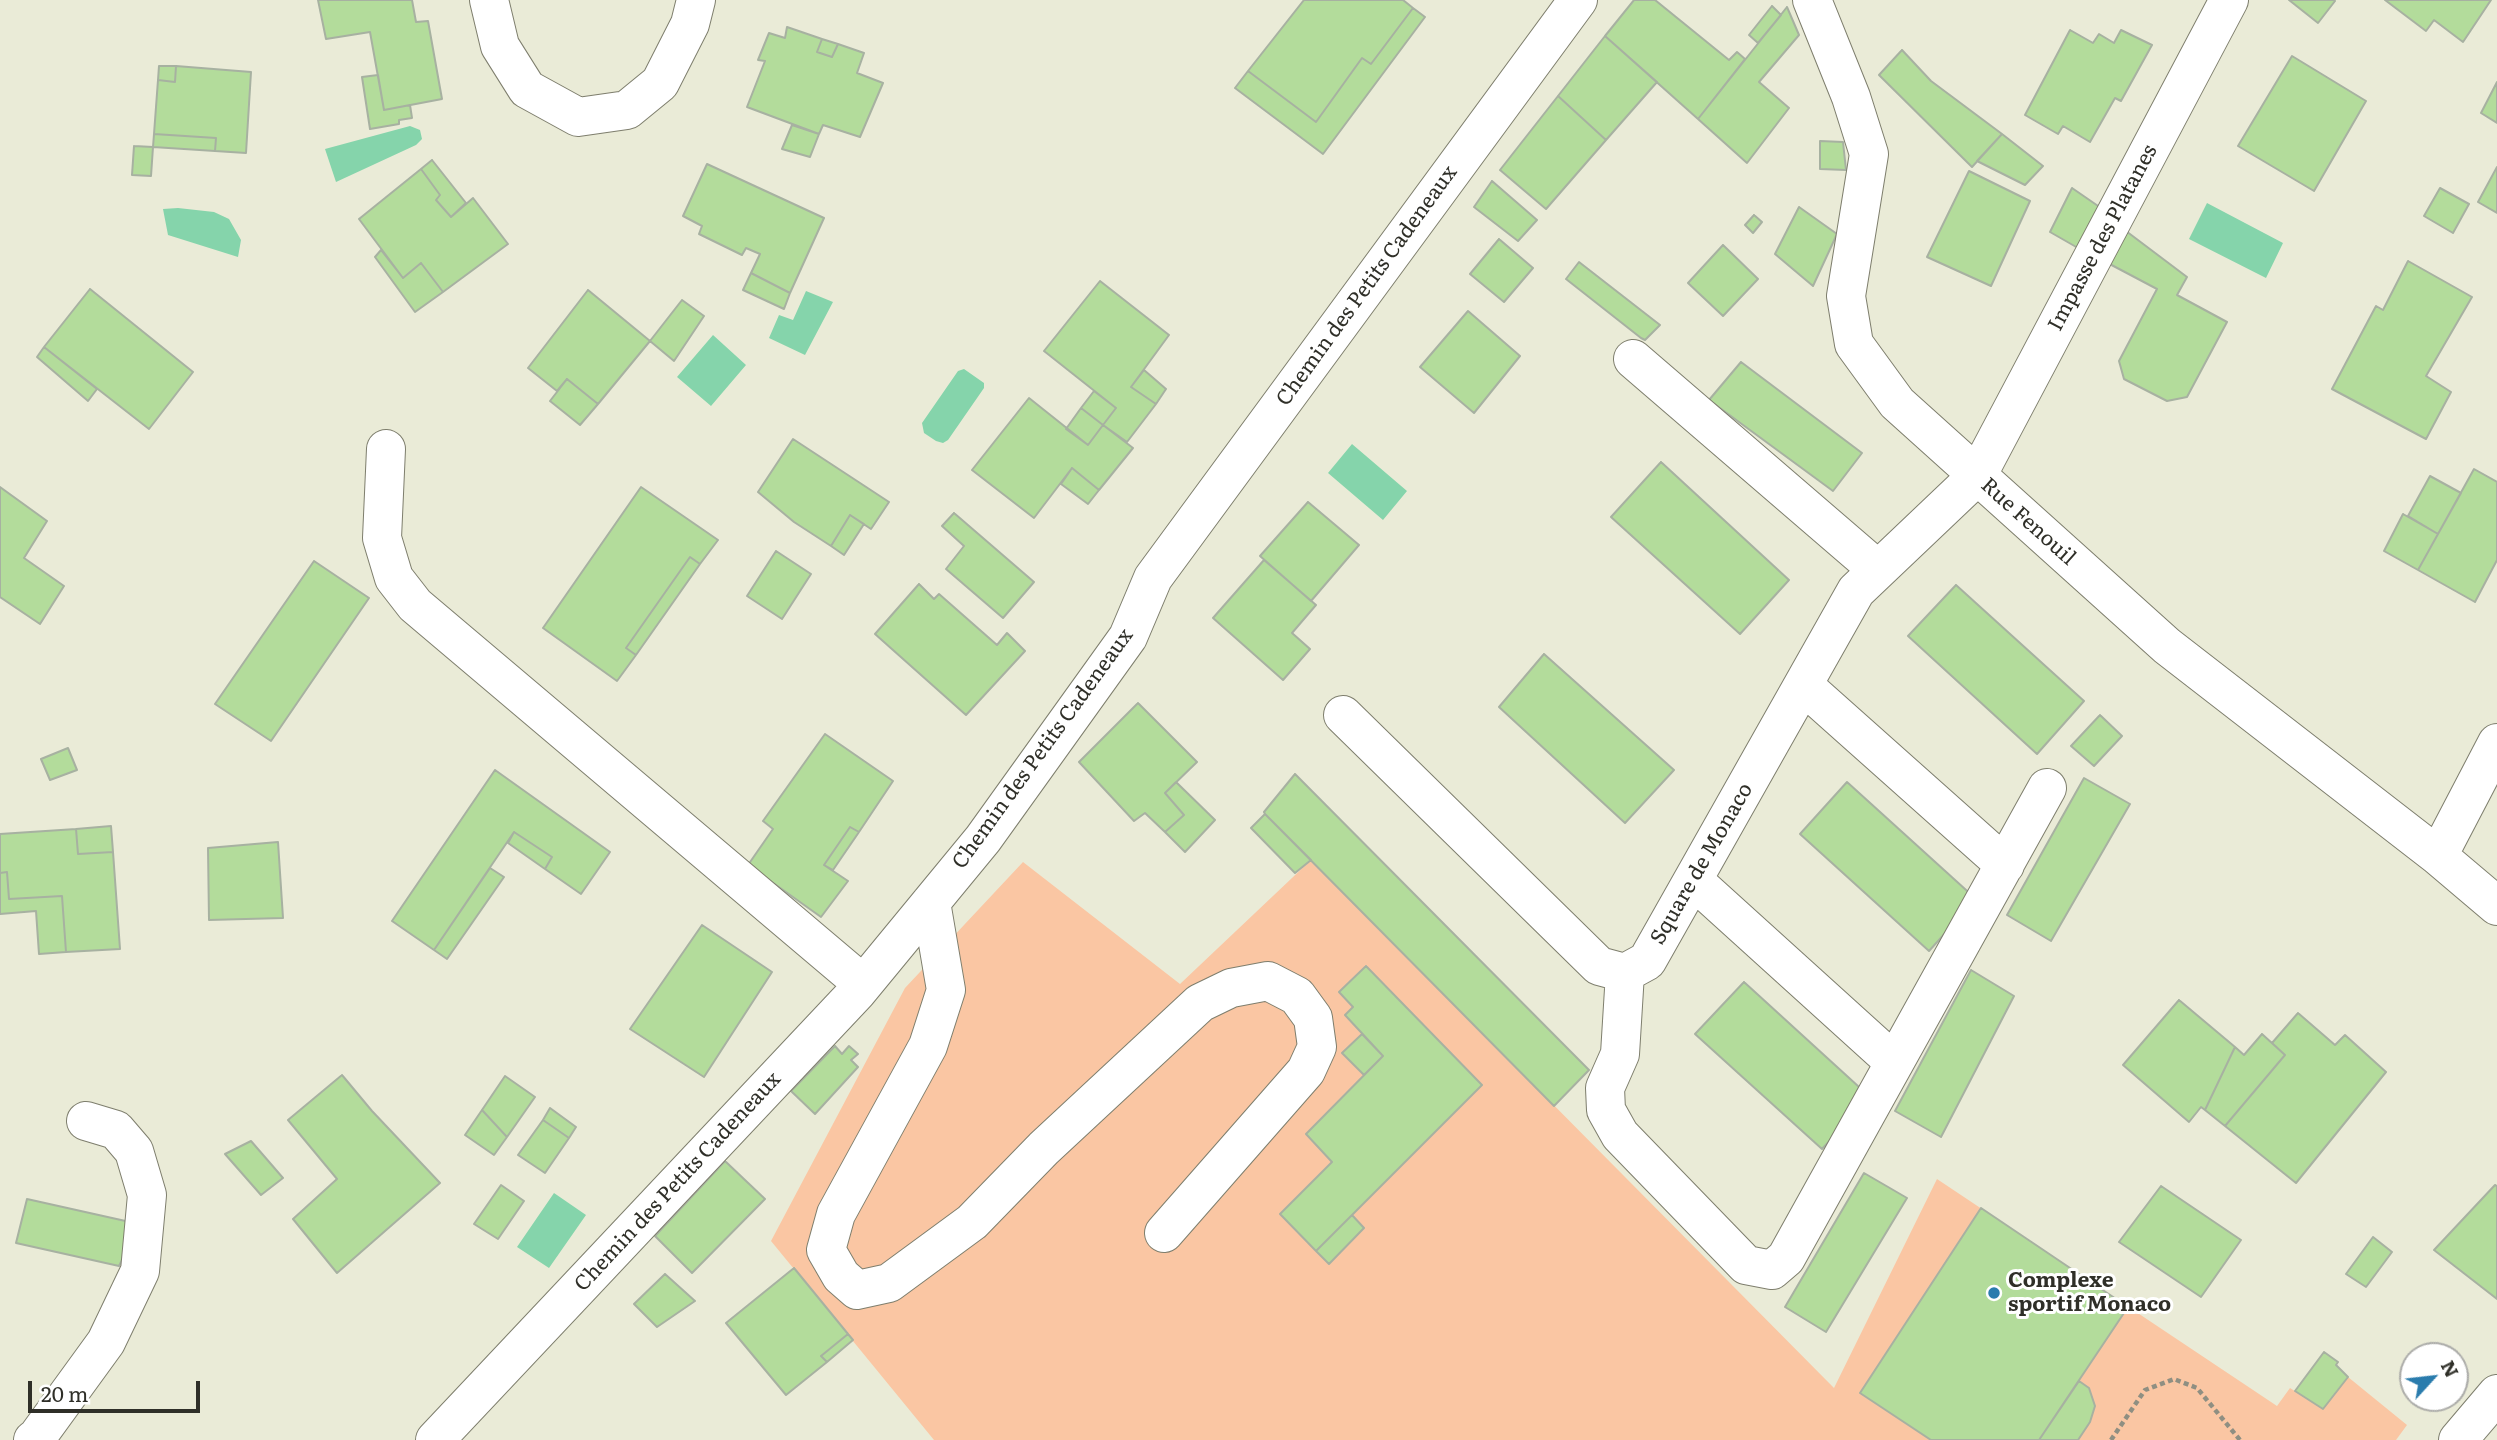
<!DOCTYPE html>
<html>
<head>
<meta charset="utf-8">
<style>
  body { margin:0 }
  #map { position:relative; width:2497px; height:1440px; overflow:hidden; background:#eaebd7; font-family:Literata,serif }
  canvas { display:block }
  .north { position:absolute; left:2399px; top:1342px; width:70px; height:70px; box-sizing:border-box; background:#fff; border:2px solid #acaca9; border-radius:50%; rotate:63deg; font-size:19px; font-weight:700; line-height:28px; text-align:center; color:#2f2f28 }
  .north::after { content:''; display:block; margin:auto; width:24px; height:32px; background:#2a7cad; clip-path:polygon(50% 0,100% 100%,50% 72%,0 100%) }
  .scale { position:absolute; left:28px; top:1381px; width:172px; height:32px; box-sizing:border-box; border:4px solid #2f2f28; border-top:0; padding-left:9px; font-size:21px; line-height:24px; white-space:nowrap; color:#2f2f28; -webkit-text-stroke:5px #fff; paint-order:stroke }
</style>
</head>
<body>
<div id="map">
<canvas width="2497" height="1440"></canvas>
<div class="north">N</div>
<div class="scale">20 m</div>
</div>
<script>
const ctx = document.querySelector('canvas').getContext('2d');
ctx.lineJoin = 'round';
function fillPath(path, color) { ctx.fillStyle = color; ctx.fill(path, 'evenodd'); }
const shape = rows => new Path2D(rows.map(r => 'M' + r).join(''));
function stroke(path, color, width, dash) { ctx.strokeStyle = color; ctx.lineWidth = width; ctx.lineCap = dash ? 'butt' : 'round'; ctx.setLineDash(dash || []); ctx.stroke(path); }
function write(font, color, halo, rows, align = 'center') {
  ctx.font = font + ' Literata,serif'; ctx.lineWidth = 6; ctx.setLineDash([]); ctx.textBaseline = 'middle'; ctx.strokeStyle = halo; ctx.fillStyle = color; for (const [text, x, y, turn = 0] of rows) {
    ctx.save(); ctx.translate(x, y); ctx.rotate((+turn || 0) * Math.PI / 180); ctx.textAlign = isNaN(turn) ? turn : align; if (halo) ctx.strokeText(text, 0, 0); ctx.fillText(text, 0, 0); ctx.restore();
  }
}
const green = shape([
  [1311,860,1834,1388,1937,1179,2277,1406,2290,1388,2323,1409,2348,1377,2407,1425,2396,1440,934,1440,771,1241,905,988,1023,862,1180,984]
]);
const water = shape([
  [410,126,420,130,422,139,416,145,336,182,325,149],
  [2207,203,2283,243,2266,278,2189,239],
  [178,208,214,212,229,219,241,240,238,257,168,235,163,209],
  [806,291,833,302,805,355,769,338,779,315,793,320],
  [713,335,746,365,711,406,677,377],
  [964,369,984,383,984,388,948,440,943,443,936,441,924,433,922,423,958,371],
  [1352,444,1407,491,1383,520,1328,473],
  [554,1193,586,1215,549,1268,517,1247]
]);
const building = shape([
  [318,0,412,0,416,22,428,21,442,99,384,110,370,32,326,39,318,0],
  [1304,0,1403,0,1413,8,1371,64,1362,58,1316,122,1248,71,1304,0],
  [1634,0,1655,0,1729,60,1737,52,1745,59,1698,119,1605,36,1634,0],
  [2289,0,2334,0,2335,1,2318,23,2289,0],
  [2385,0,2491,0,2463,42,2434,20,2426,31,2385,0],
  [1772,6,1781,15,1758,43,1749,35,1772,6],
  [1787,7,1799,35,1759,82,1789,108,1747,163,1698,119,1787,7],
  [1413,8,1425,17,1323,154,1235,88,1248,71,1316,122,1362,58,1371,64,1413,8],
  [787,27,822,39,817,52,832,57,838,44,864,53,857,73,883,83,860,137,823,125,819,134,747,107,765,61,758,60,769,33,785,38,787,27],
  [2070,30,2093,43,2099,34,2114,43,2121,30,2152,45,2121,101,2115,98,2090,142,2063,126,2058,134,2025,115,2070,30],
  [1605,36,1657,82,1606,140,1558,96,1605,36],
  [822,39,838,44,832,57,817,52,822,39],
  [1902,50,1931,81,2002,134,1972,167,1879,75,1902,50],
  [2292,56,2366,101,2314,191,2238,146,2292,56],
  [159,66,176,66,175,82,158,80,159,66],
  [176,66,251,72,246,153,215,151,216,138,154,134,158,80,175,82,176,66],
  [378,75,384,110,410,105,412,118,399,120,399,124,370,129,362,77,378,75],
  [2497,82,2497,123,2481,113,2497,82],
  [1558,96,1606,140,1546,209,1500,170,1558,96],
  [792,125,819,134,810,157,782,149,792,125],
  [154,134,216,138,215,151,153,147,154,134],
  [2002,134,2043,166,2025,185,1977,161,2002,134],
  [1820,141,1843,142,1846,170,1820,169,1820,141],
  [134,146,153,147,151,176,132,175,134,146],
  [432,160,466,203,451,217,436,200,440,195,421,169,432,160],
  [707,164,824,218,790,293,751,273,760,254,746,248,742,255,699,234,702,226,683,216,707,164],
  [2497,167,2497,213,2478,202,2497,167],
  [421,169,440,195,436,200,451,217,473,198,508,244,443,292,421,263,403,278,359,219,421,169],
  [1969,171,2030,201,1991,286,1927,257,1969,171],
  [1492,181,1537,220,1518,241,1474,207,1492,181],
  [2072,188,2101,208,2078,248,2050,232,2072,188],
  [2440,188,2469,204,2453,233,2424,216,2440,188],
  [1799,207,1837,234,1813,286,1775,254,1799,207],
  [1754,215,1762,222,1753,233,1745,225,1754,215],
  [2122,228,2187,277,2177,295,2227,322,2187,397,2167,401,2124,379,2119,361,2157,289,2104,261,2122,228],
  [1499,239,1533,268,1504,302,1470,274,1499,239],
  [1723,245,1758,279,1723,316,1688,283,1723,245],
  [381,250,403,278,421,263,443,292,415,312,375,257,381,250],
  [2408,261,2472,297,2426,376,2451,392,2426,439,2332,389,2376,306,2383,310,2408,261],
  [1579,262,1660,325,1645,340,1641,338,1566,279,1579,262],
  [751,273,790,293,784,309,743,290,751,273],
  [1100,281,1169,335,1131,387,1156,404,1127,442,1103,425,1116,408,1044,351,1100,281],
  [90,289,193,372,149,429,44,347,90,289],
  [588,290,650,341,598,404,567,379,557,391,528,368,588,290],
  [682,300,704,316,674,361,650,341,682,300],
  [1468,311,1520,356,1474,413,1420,367,1468,311],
  [44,347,97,389,88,401,37,357,44,347],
  [1741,362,1862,453,1833,491,1709,400,1741,362],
  [1144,370,1166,389,1156,404,1131,387,1144,370],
  [567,379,598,404,580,425,550,401,567,379],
  [1094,391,1116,408,1103,425,1081,408,1094,391],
  [1029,398,1088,445,1103,425,1133,448,1099,490,1072,468,1034,518,972,470,1029,398],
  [1081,408,1103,425,1088,445,1066,429,1081,408],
  [793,439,889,502,871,529,850,515,831,546,794,522,758,492,793,439],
  [1661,462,1789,580,1740,634,1611,517,1661,462],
  [1072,468,1099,490,1088,504,1061,484,1072,468],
  [2474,469,2497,482,2497,560,2475,602,2418,570,2474,469],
  [2430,476,2461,493,2438,534,2408,516,2430,476],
  [0,487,47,521,24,558,64,586,40,624,0,597,0,487],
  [641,487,718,540,700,564,690,557,626,648,636,655,617,681,543,628,641,487],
  [1308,502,1359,545,1311,601,1260,556,1308,502],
  [954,513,1034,582,1003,618,946,569,964,546,942,526,954,513],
  [2403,514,2438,534,2418,570,2384,551,2403,514],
  [850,515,864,524,844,555,831,546,850,515],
  [776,551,811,574,782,619,747,596,776,551],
  [690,557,700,564,636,655,626,648,690,557],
  [1264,560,1316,605,1292,633,1310,649,1283,680,1213,618,1264,560],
  [314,561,369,598,271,741,215,704,314,561],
  [919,584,934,599,939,594,997,645,1007,633,1025,651,966,715,875,634,919,584],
  [1956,585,2084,701,2037,754,1908,636,1956,585],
  [1544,654,1674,770,1625,823,1499,707,1544,654],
  [1138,703,1197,762,1165,793,1184,815,1165,832,1145,813,1134,821,1079,762,1138,703],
  [2100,715,2122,736,2094,766,2071,746,2100,715],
  [825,734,893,781,859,832,850,827,824,865,848,881,821,917,748,865,773,829,763,821,825,734],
  [68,748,77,770,50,780,41,759,68,748],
  [495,770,610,852,581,894,545,869,552,857,514,832,434,950,392,921,495,770],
  [1295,774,1589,1070,1554,1106,1265,814,1264,812,1295,774],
  [2084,778,2130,804,2051,941,2007,915,2084,778],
  [1176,782,1215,820,1185,852,1165,832,1184,815,1165,793,1176,782],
  [1847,782,1976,899,1929,951,1800,834,1847,782],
  [1265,814,1311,860,1295,873,1251,828,1265,814],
  [111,826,113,852,78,854,76,829,111,826],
  [850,827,859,832,833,870,824,865,850,827],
  [76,829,78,854,113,852,120,949,66,952,62,896,9,899,7,872,0,873,0,834,76,829],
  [514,832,552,857,545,869,508,843,514,832],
  [278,842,283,918,209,920,208,848,278,842],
  [490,868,504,877,447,959,434,950,490,868],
  [7,872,9,899,62,896,66,952,39,954,36,911,0,914,0,873,7,872],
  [702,925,772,972,704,1077,630,1029,702,925],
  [1366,966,1482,1085,1316,1251,1280,1214,1332,1162,1306,1134,1383,1056,1345,1015,1353,1007,1339,992,1366,966],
  [1971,970,2014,996,1941,1137,1895,1111,1971,970],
  [1744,982,1870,1097,1822,1149,1695,1034,1744,982],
  [2179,1000,2235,1047,2205,1110,2201,1107,2189,1122,2123,1065,2179,1000],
  [2298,1013,2335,1045,2345,1035,2386,1072,2296,1183,2225,1126,2285,1055,2272,1043,2298,1013],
  [1362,1034,1383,1056,1364,1075,1342,1053,1362,1034],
  [2262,1034,2285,1055,2225,1126,2205,1110,2235,1047,2244,1055,2262,1034],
  [835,1046,842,1054,849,1046,858,1054,851,1060,858,1067,815,1114,791,1091,835,1046],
  [342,1075,372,1111,440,1183,337,1273,293,1219,337,1179,288,1120,342,1075],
  [505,1076,535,1097,507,1137,482,1110,505,1076],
  [550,1108,576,1127,569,1138,543,1120,550,1108],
  [482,1110,507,1137,494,1155,465,1135,482,1110],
  [543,1120,569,1138,545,1173,518,1155,543,1120],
  [251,1141,283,1178,261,1195,225,1154,251,1141],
  [725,1161,765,1199,692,1273,655,1236,725,1161],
  [1864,1173,1907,1198,1826,1332,1785,1307,1864,1173],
  [501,1185,524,1201,498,1239,474,1224,501,1185],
  [2495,1185,2497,1186,2497,1299,2434,1250,2495,1185],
  [2161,1186,2241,1240,2201,1297,2119,1242,2161,1186],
  [27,1199,130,1222,124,1256,119,1266,16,1243,27,1199],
  [1981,1208,2128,1307,2039,1440,1931,1440,1860,1393,1981,1208],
  [1352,1215,1364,1228,1329,1264,1316,1251,1352,1215],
  [2373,1237,2392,1252,2366,1287,2346,1274,2373,1237],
  [794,1268,848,1334,821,1356,827,1362,786,1395,726,1323,794,1268],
  [665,1274,695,1301,657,1327,634,1304,665,1274],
  [848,1334,853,1340,827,1362,821,1356,848,1334],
  [2324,1352,2338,1362,2336,1365,2348,1377,2323,1409,2295,1391,2324,1352],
  [2079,1381,2089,1388,2095,1406,2090,1422,2078,1440,2039,1440,2079,1381]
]);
const path = shape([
  [2111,1440,2145,1390,2174,1379,2197,1388,2240,1440]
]);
const minor = shape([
  [489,0,500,46,527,89,578,117,627,110,660,83,690,24,696,0],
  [1812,0,1851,97,1869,154,1846,296,1854,344,1897,403,2167,646,2438,856,2497,906],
  [1633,359,1878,570],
  [386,449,382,538,394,578,415,605,863,984],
  [1803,685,2005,865],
  [1343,715,1599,966,1625,973,1647,961,1856,591,1977,476,2229,0],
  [2438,856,2497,743],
  [1693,880,1894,1062],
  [931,902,946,990,928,1046,836,1214,826,1250,841,1276,857,1290,889,1283,972,1222,1044,1148,1200,1003,1231,988,1268,981,1297,996,1313,1018,1317,1047,1306,1071,1164,1233],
  [1625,973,1620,1054,1605,1088,1606,1110,1620,1135,1746,1265,1772,1270,1786,1258,2047,788],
  [33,1440,37,1437,106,1342,140,1271,147,1195,134,1151,116,1130,86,1121],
  [435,1440,857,992,983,839,1128,637,1153,578,1578,0],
  [2458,1440,2497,1394]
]);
const markers = [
  [1994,1293,7,"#2a7cad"]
];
const streetNames = [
  ["Impasse des Platanes",2103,238,-62],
  ["Chemin des Petits Cadeneaux",1367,286,-54],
  ["Rue Fenouil",2028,522,42],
  ["Chemin des Petits Cadeneaux",1043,749,-54],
  ["Square de Monaco",1702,864,-60],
  ["Chemin des Petits Cadeneaux",678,1182,-47]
];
const poiNames = [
  ["Complexe",2008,1281],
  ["sportif Monaco",2008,1305]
];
fillPath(green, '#fac6a3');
fillPath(water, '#85d4ab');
fillPath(building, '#b3dc9b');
stroke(building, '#a7b1a1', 2);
stroke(minor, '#7e7e6d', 40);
stroke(path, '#8f8f82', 4.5, [5, 3.5]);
stroke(minor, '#fff', 38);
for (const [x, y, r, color] of markers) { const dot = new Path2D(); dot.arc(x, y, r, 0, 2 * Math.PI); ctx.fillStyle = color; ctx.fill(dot); stroke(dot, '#fff', 2.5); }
write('21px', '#2f2f28', '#fff', streetNames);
write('bold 21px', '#2f2f28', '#fff', poiNames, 'left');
</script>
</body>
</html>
